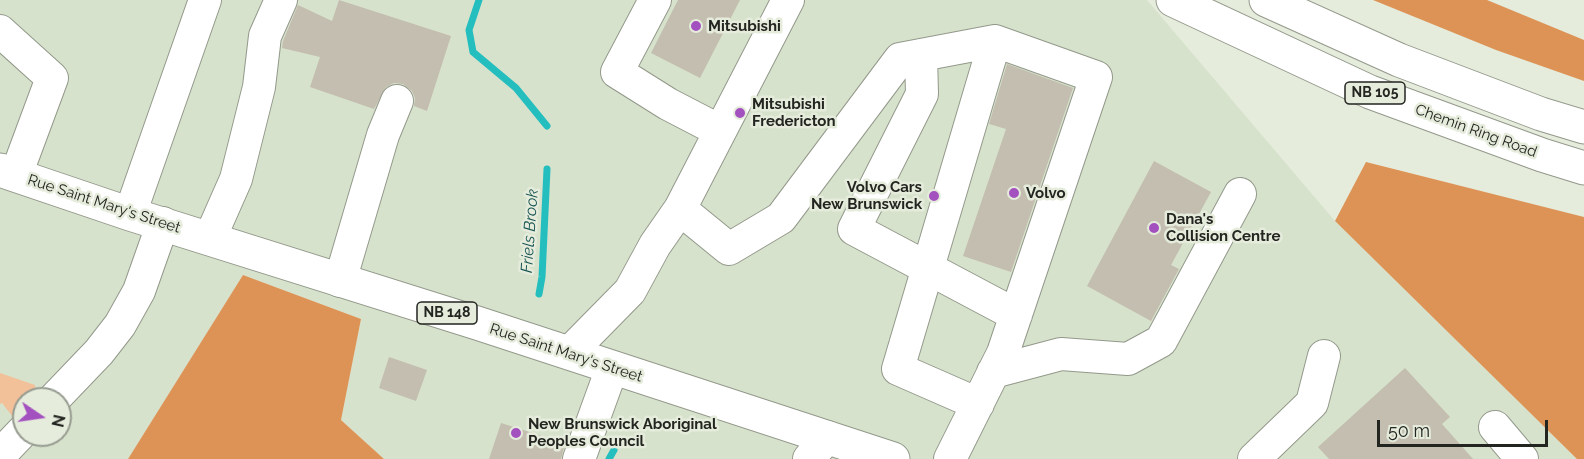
<!DOCTYPE html>
<html>
<head>
<meta charset="utf-8">
<style>
  body { margin:0 }
  #map { position:relative; width:1584px; height:459px; overflow:hidden; background:#e5ecdc; font-family:Raleway,sans-serif }
  canvas { display:block }
  .north { position:absolute; left:12px; top:387px; width:60px; height:60px; box-sizing:border-box; background:#e5ecdc; border:2px solid #979c91; border-radius:50%; rotate:103deg; font-size:16px; font-weight:700; line-height:24px; text-align:center; color:#232520 }
  .north::after { content:''; display:block; margin:auto; width:21px; height:27px; background:#a451c0; clip-path:polygon(50% 0,100% 100%,50% 72%,0 100%) }
  .scale { position:absolute; left:1377px; top:420px; width:171px; height:27px; box-sizing:border-box; border:3px solid #232520; border-top:0; padding-left:8px; font-size:18px; line-height:21px; white-space:nowrap; color:#232520; -webkit-text-stroke:4px #e5ecdc; paint-order:stroke }
</style>
</head>
<body>
<div id="map">
<canvas width="1584" height="459"></canvas>
<div class="north">N</div>
<div class="scale">50 m</div>
</div>
<script>
const ctx = document.querySelector('canvas').getContext('2d');
ctx.lineJoin = 'round';
function fillPath(path, color) { ctx.fillStyle = color; ctx.fill(path, 'evenodd'); }
const shape = rows => new Path2D(rows.map(r => 'M' + r).join(''));
function stroke(path, color, width, dash) { ctx.strokeStyle = color; ctx.lineWidth = width; ctx.lineCap = dash ? 'butt' : 'round'; ctx.setLineDash(dash || []); ctx.stroke(path); }
function write(font, color, halo, rows, align = 'center') {
  ctx.font = font + ' Raleway,sans-serif'; ctx.lineWidth = 5; ctx.setLineDash([]); ctx.textBaseline = 'middle'; ctx.strokeStyle = halo; ctx.fillStyle = color; for (const [text, x, y, turn = 0] of rows) {
    ctx.save(); ctx.translate(x, y); ctx.rotate((+turn || 0) * Math.PI / 180); ctx.textAlign = isNaN(turn) ? turn : align; if (halo) ctx.strokeText(text, 0, 0); ctx.fillText(text, 0, 0); ctx.restore();
  }
}
const built = shape([
  [0,0,1147,0,1335,221,1577,459,384,459,341,420,361,319,243,275,128,459,0,459],
  [24,399,60,399,60,435,24,435]
]);
const green = shape([
  [0,373,35,385,35,399,24,399,24,409,13,417,2,403,0,404]
]);
const forest = shape([
  [1373,0,1487,0,1584,40,1584,81,1496,50],
  [1366,162,1584,217,1584,459,1577,459,1335,221],
  [243,275,361,319,341,420,384,459,128,459]
]);
const stream = shape([
  [479,0,469,30,473,52,516,88,547,126],
  [539,294,542,277,547,169],
  [609,459,614,450]
]);
const building = shape([
  [339,0,451,36,427,111,414,106,415,98,412,91,403,84,394,83,386,87,374,109,310,87,320,57,282,48,283,41,298,5,332,21],
  [678,0,740,0,700,78,651,53],
  [1007,64,1073,88,1011,272,963,256,1006,129,989,124],
  [1154,161,1211,192,1171,265,1179,269,1151,321,1087,286],
  [389,357,427,370,416,401,379,388],
  [1405,368,1450,417,1442,424,1473,459,1329,459,1318,447],
  [501,423,565,443,561,459,489,459]
]);
const minor = shape([
  [655,0,617,72,668,104,720,131],
  [0,31,52,78,16,175],
  [921,55,922,94,854,229,1016,315],
  [680,209,729,249,781,218,900,59,995,41,1096,77,1003,353,950,459],
  [130,214,205,0],
  [210,238,236,179,259,87,265,36,281,0],
  [340,281,383,135,397,101],
  [569,353,630,291,655,245,680,209,788,0],
  [993,372,1061,354,1128,359,1161,341,1240,194],
  [54,399,99,352,120,325,139,291,163,223],
  [978,404,898,369,995,41],
  [1495,427,1522,459],
  [0,455,24,430],
  [579,459,612,368],
  [809,459,827,437],
  [1254,459,1312,403,1324,356]
]);
const major = shape([
  [0,170,130,214,477,323,893,459]
]);
const highway = shape([
  [1173,0,1370,92,1542,155,1584,168],
  [1266,0,1399,60,1541,114,1584,127]
]);
const markers = [
  [696,26,6,"#a451c0"],
  [740,113,6,"#a451c0"],
  [1014,193,6,"#a451c0"],
  [934,196,6,"#a451c0"],
  [1154,228,6,"#a451c0"],
  [516,433,6,"#a451c0"]
];
const shields = [
  [1375,93,60],
  [447,313,60]
];
const shieldNames = [
  ["NB 105",1375,93],
  ["NB 148",447,313]
];
const poiNames = [
  ["Mitsubishi",708,26],
  ["Mitsubishi",752,104],
  ["Fredericton",752,121],
  ["Volvo Cars",922,187,"right"],
  ["New Brunswick",922,204,"right"],
  ["Volvo",1026,193],
  ["Dana's",1166,219],
  ["Collision Centre",1166,236],
  ["New Brunswick Aboriginal",528,424],
  ["Peoples Council",528,441]
];
const streetNames = [
  ["Chemin Ring Road",1476,131,20],
  ["Rue Saint Mary's Street",104,204,18],
  ["Rue Saint Mary's Street",566,353,18]
];
const waterNames = [
  ["Friels Brook",530,231,-86]
];
fillPath(built, '#d7e2cc');
fillPath(green, '#f2c099');
fillPath(forest, '#dd9356');
stroke(stream, '#25bebf', 7);
fillPath(building, '#c3beaf');
stroke(minor, '#93998b', 34);
stroke(major, '#93998b', 35);
stroke(highway, '#93998b', 35);
stroke(minor, '#fff', 32);
stroke(major, '#fff', 33);
stroke(highway, '#fff', 33);
for (const [x, y, r, color] of markers) { const dot = new Path2D(); dot.arc(x, y, r, 0, 2 * Math.PI); ctx.fillStyle = color; ctx.fill(dot); stroke(dot, '#e5ecdc', 2); }
for (const [x, y, w] of shields) { const box = new Path2D(); box.roundRect(x - w / 2, y - 11, w, 22, 4.5); ctx.fillStyle = '#e5ecdc'; ctx.fill(box); stroke(box, '#232520', 1.5); }
write('bold 14px', '#232520', null, shieldNames);
write('bold 15px', '#232520', '#e5ecdc', poiNames, 'left');
write('15px', '#232520', '#e5ecdc', streetNames);
write('italic 16px', '#175353', '#e5ecdc', waterNames);
</script>
</body>
</html>
